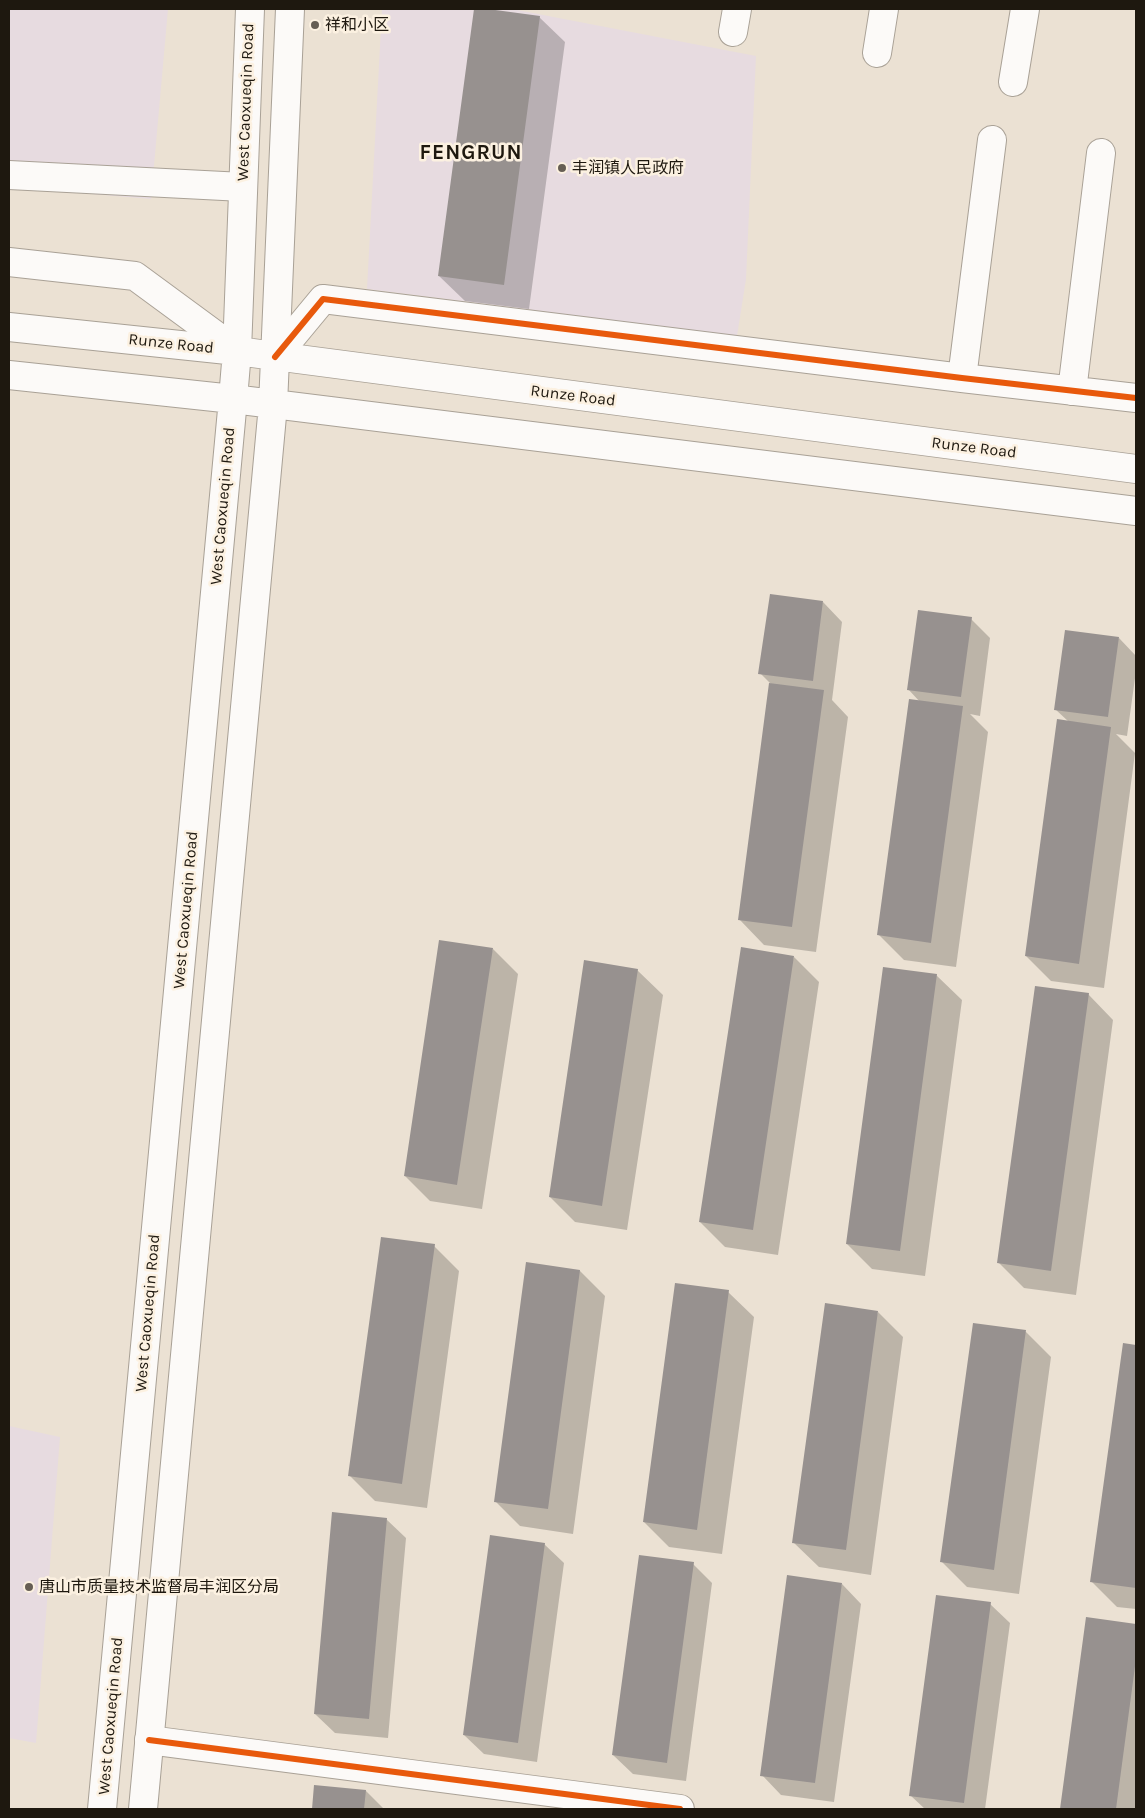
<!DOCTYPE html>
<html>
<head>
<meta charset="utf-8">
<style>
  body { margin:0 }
  #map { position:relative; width:1145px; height:1818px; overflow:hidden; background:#ebe1d3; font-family:Karla,sans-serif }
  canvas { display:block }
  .frame { position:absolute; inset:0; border:10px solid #1e180f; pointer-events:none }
</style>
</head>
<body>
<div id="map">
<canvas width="1145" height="1818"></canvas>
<div class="frame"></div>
</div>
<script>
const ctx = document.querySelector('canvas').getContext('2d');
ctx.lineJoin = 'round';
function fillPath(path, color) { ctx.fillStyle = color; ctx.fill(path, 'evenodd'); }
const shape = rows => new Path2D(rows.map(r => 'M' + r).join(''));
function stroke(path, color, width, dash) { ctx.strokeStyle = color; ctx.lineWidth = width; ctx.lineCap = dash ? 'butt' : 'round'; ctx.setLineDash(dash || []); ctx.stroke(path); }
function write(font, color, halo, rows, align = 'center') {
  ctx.font = font + ' Karla,"Noto Sans SC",sans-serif'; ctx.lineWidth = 5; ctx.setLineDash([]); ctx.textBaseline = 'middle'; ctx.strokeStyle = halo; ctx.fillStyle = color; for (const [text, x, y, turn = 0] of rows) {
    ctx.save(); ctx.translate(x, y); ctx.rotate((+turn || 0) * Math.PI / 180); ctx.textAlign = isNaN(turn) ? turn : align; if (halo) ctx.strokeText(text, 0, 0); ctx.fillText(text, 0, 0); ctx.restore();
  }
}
const commercial = shape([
  [9,9,168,9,151,199,9,187],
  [382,9,512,9,756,56,746,279,737,336,367,289],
  [9,1426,60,1437,36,1743,9,1738]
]);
const shadow = shape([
  [475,9,539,17,565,42,529,309,465,301,439,276],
  [823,602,842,622,832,700,848,717,816,952,764,945,739,919,771,684,760,673],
  [971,619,990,638,980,716,970,714,988,732,956,967,904,960,879,935,920,702,908,689],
  [1119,638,1136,656,1136,671,1127,736,1116,734,1135,753,1104,988,1051,981,1026,956,1069,722,1055,709],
  [493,949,518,974,482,1209,430,1201,405,1176],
  [794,957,819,982,778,1255,725,1247,700,1222],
  [637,970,663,995,627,1230,575,1222,550,1197],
  [936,975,962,1000,925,1276,872,1269,847,1244],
  [1088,994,1113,1020,1076,1295,1024,1288,999,1263],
  [434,1246,459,1271,427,1508,375,1501,350,1476],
  [527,1264,580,1271,605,1296,573,1534,520,1526,495,1501],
  [728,1292,754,1317,722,1554,669,1547,644,1522],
  [878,1312,903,1337,871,1575,819,1567,793,1542],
  [974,1324,1026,1332,1051,1357,1019,1594,967,1587,942,1562],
  [1124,1344,1136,1346,1136,1609,1117,1607,1092,1582],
  [386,1519,406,1538,388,1738,335,1733,315,1714],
  [544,1544,564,1563,537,1762,484,1754,464,1735],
  [693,1564,712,1583,686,1781,633,1774,613,1755],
  [842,1584,861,1604,834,1802,781,1795,762,1775],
  [990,1604,1010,1623,985,1809,925,1809,910,1795],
  [1087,1618,1136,1625,1136,1809,1061,1809],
  [315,1786,366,1791,384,1809,313,1809]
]);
const building = shape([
  [474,9,488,9,540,16,504,285,438,276],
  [770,594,823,601,813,681,758,674],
  [918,610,972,617,961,697,907,690],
  [1065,630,1119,637,1108,717,1054,710],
  [769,683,824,690,792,927,738,920],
  [909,699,963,706,931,943,877,935],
  [1057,719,1111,727,1079,964,1025,956],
  [439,940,493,948,457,1185,404,1176],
  [741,947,794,956,753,1230,699,1222],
  [584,960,638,969,602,1206,549,1197],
  [883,967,937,974,900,1251,846,1244],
  [1035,986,1089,993,1051,1271,997,1263],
  [381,1237,435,1244,402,1484,348,1476],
  [526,1262,580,1270,548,1509,494,1502],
  [675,1283,729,1290,697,1530,643,1522],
  [825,1303,878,1311,846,1550,792,1543],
  [973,1323,1026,1330,994,1570,940,1562],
  [1123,1343,1136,1345,1136,1588,1090,1582],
  [332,1512,387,1518,369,1719,314,1714],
  [490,1535,545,1543,518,1743,463,1735],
  [639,1555,694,1562,667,1763,612,1755],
  [787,1575,842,1583,815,1783,760,1776],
  [936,1595,991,1602,964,1803,909,1796],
  [1086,1617,1136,1624,1136,1659,1116,1809,1060,1809],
  [314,1785,366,1790,364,1809,312,1809]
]);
const minor = shape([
  [733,32,737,9],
  [877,53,884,9],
  [1013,82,1025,9],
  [9,175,243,187],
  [9,262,135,276,237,351],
  [275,357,323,299,962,378,1136,398],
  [962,378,992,140],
  [1072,391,1101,153],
  [149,1740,680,1809]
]);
const major = shape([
  [9,327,237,351,1136,469],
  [9,375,233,399,1136,511],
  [102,1809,233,399,237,351,250,9],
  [143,1809,273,405,290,9]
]);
const cycleway = shape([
  [275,357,323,299,962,378,1136,398],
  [149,1740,680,1809]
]);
const markers = [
  [315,25,5,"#665e54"],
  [562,168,5,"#665e54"],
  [29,1587,5,"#665e54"]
];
const poiNames = [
  ["祥和小区",325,25],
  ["丰润镇人民政府",572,168],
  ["唐山市质量技术监督局丰润区分局",39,1587]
];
const streetNames = [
  ["West Caoxueqin Road",246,102,-88],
  ["Runze Road",171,344,6],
  ["Runze Road",573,396,7],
  ["Runze Road",974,448,7],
  ["West Caoxueqin Road",223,506,-85],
  ["West Caoxueqin Road",186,910,-85],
  ["West Caoxueqin Road",148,1313,-85],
  ["West Caoxueqin Road",111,1716,-85]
];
const districtNames = [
  ["FENGRUN",471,153]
];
fillPath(commercial, '#e7dbe0');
fillPath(shadow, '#0003');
fillPath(building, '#97918f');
stroke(minor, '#a9a196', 30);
stroke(major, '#a9a196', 30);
stroke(minor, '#fcfaf8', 28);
stroke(major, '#fcfaf8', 28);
stroke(cycleway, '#e8590c', 6);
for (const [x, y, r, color] of markers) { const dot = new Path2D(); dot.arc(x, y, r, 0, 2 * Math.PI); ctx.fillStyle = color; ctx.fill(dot); stroke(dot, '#fcf1e1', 2); }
write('16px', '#1e180f', '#fcf1e1', poiNames, 'left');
write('16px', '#1e180f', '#fcf1e1', streetNames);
ctx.letterSpacing = '1px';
write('bold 21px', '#1e180f', '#fcf1e1', districtNames);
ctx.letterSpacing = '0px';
</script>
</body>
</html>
